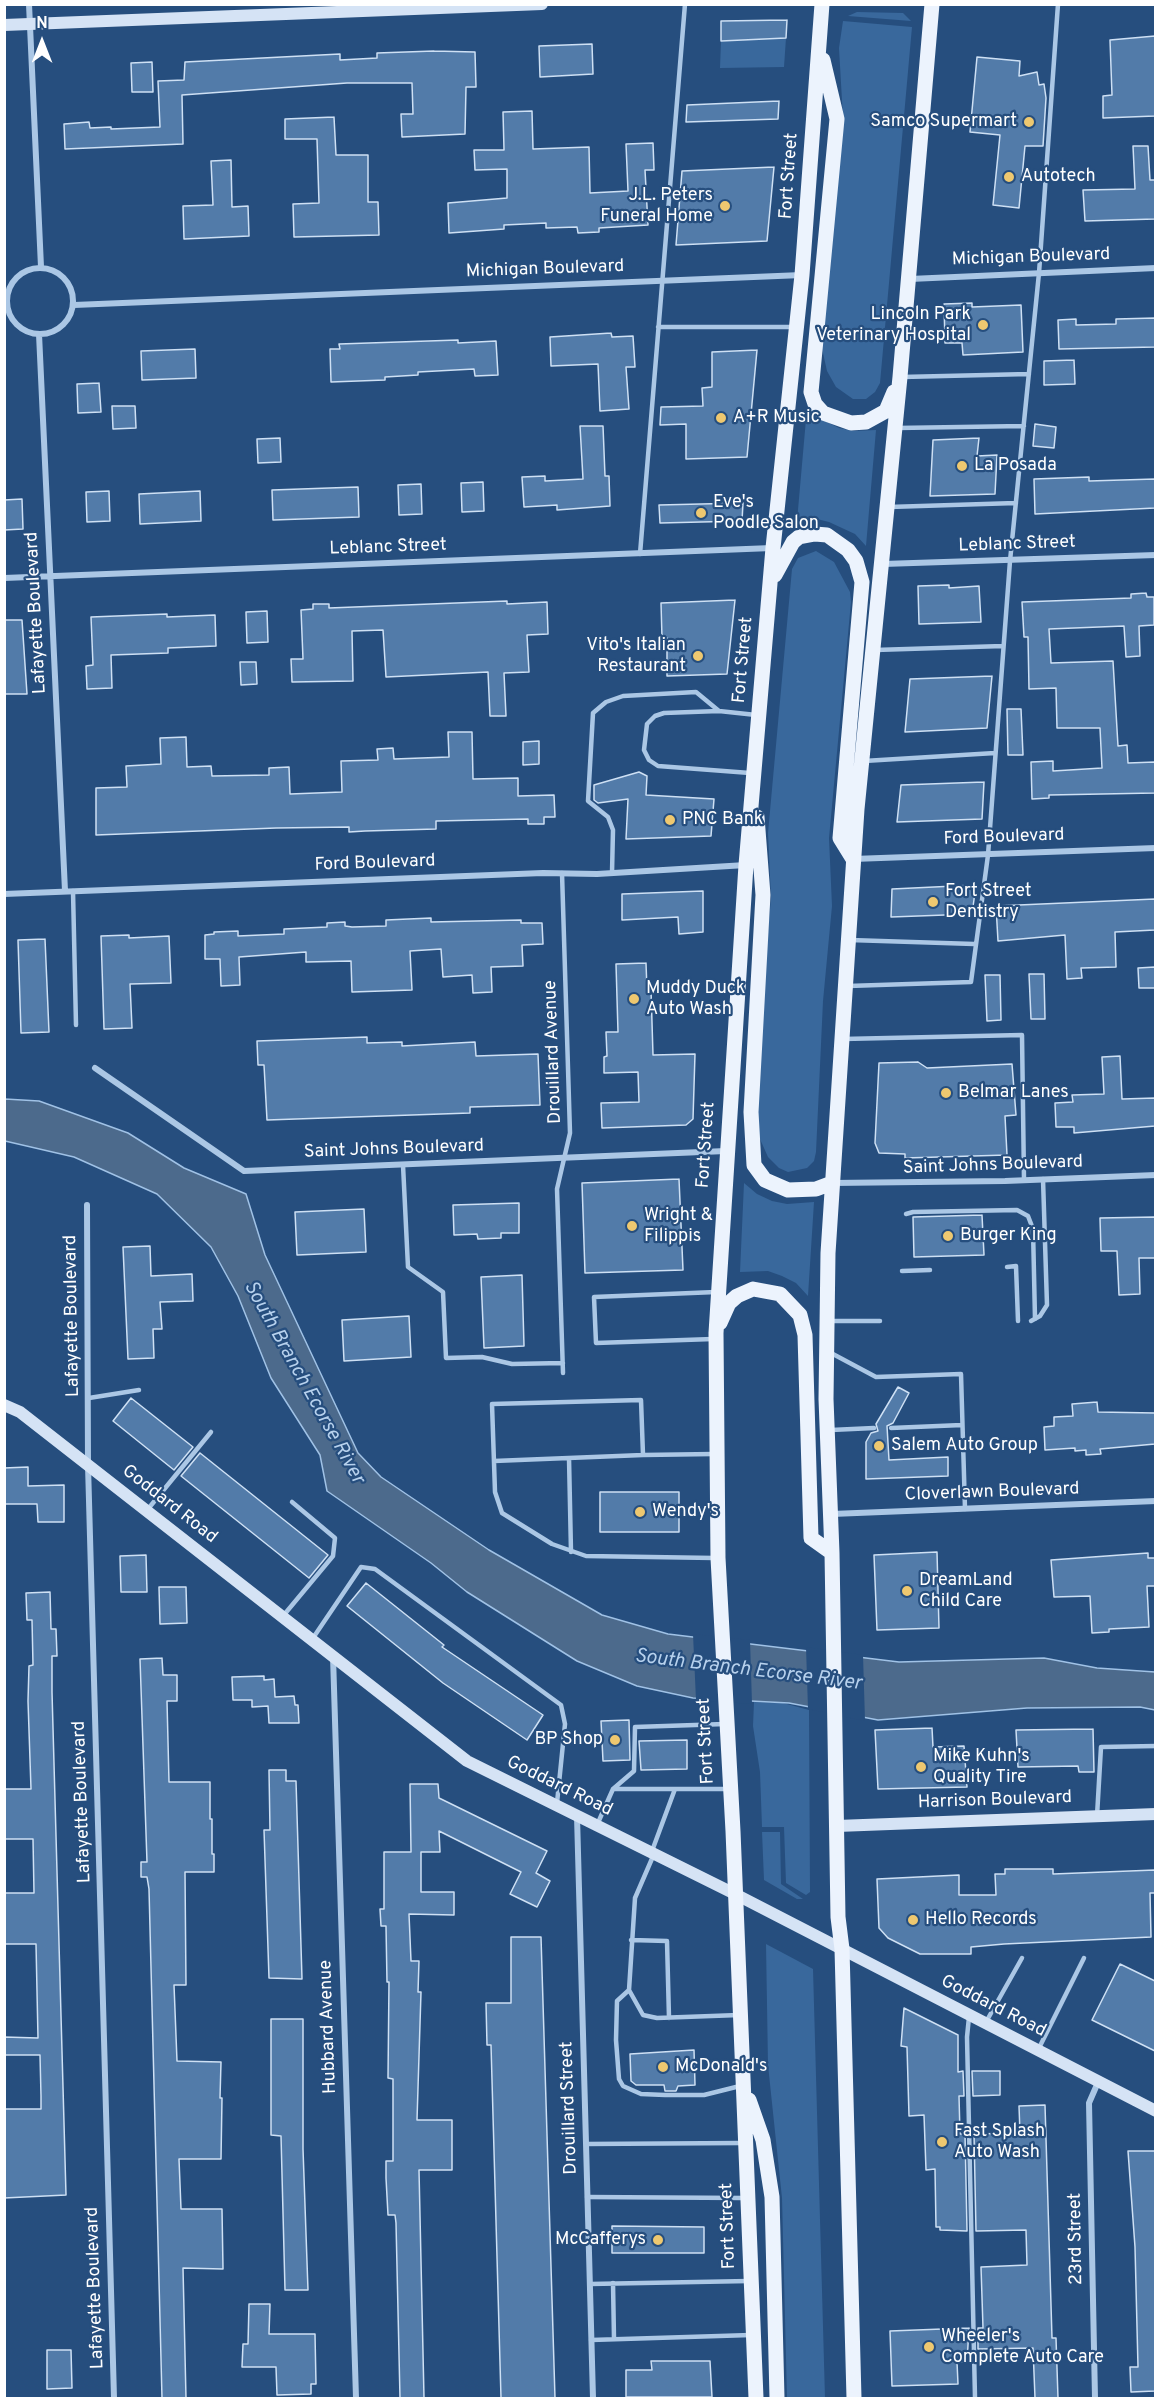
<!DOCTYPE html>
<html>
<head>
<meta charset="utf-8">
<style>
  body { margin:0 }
  #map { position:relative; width:1160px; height:2403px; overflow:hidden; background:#264e7e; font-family:Overpass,sans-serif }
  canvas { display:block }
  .frame { position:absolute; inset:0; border:6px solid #fff; pointer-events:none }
  .north { position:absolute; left:12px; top:12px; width:60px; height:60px; -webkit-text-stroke:4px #264e7e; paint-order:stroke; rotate:0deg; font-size:16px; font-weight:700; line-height:24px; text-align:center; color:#fff }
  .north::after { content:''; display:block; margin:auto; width:21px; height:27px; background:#fff; clip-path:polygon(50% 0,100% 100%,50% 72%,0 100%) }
</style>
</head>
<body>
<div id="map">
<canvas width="1160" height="2403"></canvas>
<div class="frame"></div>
<div class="north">N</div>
</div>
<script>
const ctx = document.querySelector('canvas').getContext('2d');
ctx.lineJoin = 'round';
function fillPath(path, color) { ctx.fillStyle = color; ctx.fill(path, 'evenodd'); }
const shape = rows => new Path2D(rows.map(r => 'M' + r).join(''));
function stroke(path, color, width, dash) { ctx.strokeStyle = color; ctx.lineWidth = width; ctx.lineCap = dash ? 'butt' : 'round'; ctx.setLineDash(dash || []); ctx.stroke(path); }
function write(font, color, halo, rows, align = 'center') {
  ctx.font = font + ' Overpass,sans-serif'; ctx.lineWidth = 4.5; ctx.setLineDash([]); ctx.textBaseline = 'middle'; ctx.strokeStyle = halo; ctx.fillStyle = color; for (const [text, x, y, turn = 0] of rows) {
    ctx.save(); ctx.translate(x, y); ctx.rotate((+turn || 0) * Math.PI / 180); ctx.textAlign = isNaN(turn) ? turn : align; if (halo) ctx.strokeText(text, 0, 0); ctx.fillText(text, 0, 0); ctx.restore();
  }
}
const green = shape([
  [857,12,903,13,911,21,848,16],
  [843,21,912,27,880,383,875,392,866,399,853,399,836,387,827,371,821,344,843,118,839,48],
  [786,38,784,67,720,68,721,41],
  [807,408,817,417,839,428,854,431,876,430,866,546,855,534,829,522,817,519,797,521],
  [816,551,834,562,850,592,851,602,829,838,832,906,823,1001,816,1152,814,1161,807,1168,788,1172,779,1168,768,1157,756,1130,761,1011,771,898,768,833,792,569,798,558],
  [744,1183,757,1194,772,1201,787,1204,814,1202,808,1296,796,1283,782,1276,768,1271,740,1272],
  [754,1702,783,1703,809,1710,810,1892,806,1895,786,1883,784,1827,762,1827,760,1772,753,1726],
  [762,1832,780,1832,781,1884,803,1899,797,1899,764,1880],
  [766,1944,813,1969,825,2398,787,2398,782,2198,768,2065]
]);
const water = shape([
  [5,1099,39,1101,128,1133,184,1168,246,1194,265,1255,358,1453,381,1477,489,1550,602,1615,668,1634,899,1662,1044,1658,1097,1668,1155,1672,1155,1710,1140,1707,1027,1708,878,1720,789,1703,693,1698,637,1686,577,1661,467,1592,431,1563,327,1491,320,1455,271,1378,238,1296,211,1247,157,1194,74,1157,5,1141,5,1099]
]);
const pier = shape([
  [693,1634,750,1640,752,1704,696,1700],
  [806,1647,863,1655,865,1721,808,1709]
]);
const building = shape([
  [787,20,786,38,721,41,721,21,787,20],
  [1155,36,1155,116,1103,118,1103,96,1112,95,1110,40,1155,36],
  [592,44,593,74,540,77,539,46,592,44],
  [434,51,475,52,476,87,466,87,465,134,402,137,401,114,413,114,412,83,347,83,182,95,183,144,65,149,64,124,89,122,90,128,111,127,111,129,160,127,158,81,184,80,185,62,340,54,340,60,377,58,377,53,434,51],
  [977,57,1020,61,1019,76,1037,72,1039,85,1044,84,1046,98,1043,146,1025,146,1019,208,993,205,1000,135,970,132,977,57],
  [152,62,153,92,132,92,131,63,152,62],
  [779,101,778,119,686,122,687,105,779,101],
  [532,111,533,149,589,147,590,193,628,191,626,144,653,143,654,170,645,170,648,225,599,228,599,232,578,233,577,227,546,228,546,223,504,225,504,229,449,233,448,203,507,198,507,169,475,170,474,150,504,150,503,112,532,111],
  [334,117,336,155,368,155,368,202,378,202,379,235,294,237,293,204,319,203,317,139,285,139,285,119,334,117],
  [1133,146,1148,146,1150,180,1155,180,1155,219,1085,221,1083,190,1135,189,1133,146],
  [231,160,232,207,248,206,249,236,184,239,183,206,213,205,211,161,231,160],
  [774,167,767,241,676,245,682,171,774,167],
  [972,303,972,307,1021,305,1023,352,963,355,962,343,945,343,944,304,972,303],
  [1155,318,1155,347,1059,349,1058,320,1076,319,1076,325,1116,324,1116,319,1155,318],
  [611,333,612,337,633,336,635,367,626,367,629,409,600,411,598,364,551,366,550,337,611,333],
  [458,340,458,343,496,341,498,375,475,376,474,369,418,372,418,375,385,377,385,380,331,382,330,349,340,349,339,344,458,340],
  [195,349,196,378,142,380,141,351,195,349],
  [757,350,747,457,686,459,686,424,660,425,661,407,703,406,702,388,712,387,712,352,757,350],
  [1074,360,1075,384,1044,385,1044,361,1074,360],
  [99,383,101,412,78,413,77,384,99,383],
  [112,406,135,406,136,428,113,429,112,406],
  [1035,424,1056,427,1054,448,1033,446,1035,424],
  [580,426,603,426,605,476,609,476,610,506,557,510,557,505,524,507,522,477,545,476,545,481,583,479,580,426],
  [280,438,281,462,258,463,257,439,280,438],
  [979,438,977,456,997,455,995,494,930,496,933,440,979,438],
  [1089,477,1089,481,1155,479,1155,508,1035,514,1034,479,1089,477],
  [483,482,484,511,462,512,461,483,483,482],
  [421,484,422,514,399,515,398,485,421,484],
  [358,487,359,517,273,520,272,490,358,487],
  [109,491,110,521,87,522,86,492,109,491],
  [200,491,201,521,140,524,139,494,200,491],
  [22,499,23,529,4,530,4,500,22,499],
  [743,503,742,521,660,523,659,505,743,503],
  [949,585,949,588,979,586,981,622,919,624,918,586,949,585],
  [1146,593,1147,597,1154,597,1154,625,1139,626,1140,656,1126,657,1124,626,1049,629,1051,663,1113,661,1118,746,1127,745,1128,763,1155,762,1155,793,1049,795,1049,798,1032,799,1031,762,1053,761,1053,771,1102,768,1100,728,1057,728,1056,688,1029,689,1028,637,1024,637,1022,602,1131,598,1131,594,1146,593],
  [735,600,727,674,667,676,667,638,662,638,661,603,735,600],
  [507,601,507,604,547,602,548,634,527,635,529,672,504,673,506,716,490,716,488,672,386,677,383,630,352,631,353,681,292,682,291,659,303,659,301,610,313,609,313,604,329,604,329,608,507,601],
  [267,611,268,642,247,643,246,612,267,611],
  [167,614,167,617,215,615,216,646,168,648,168,653,111,655,112,688,87,689,86,666,93,665,91,617,167,614],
  [4,620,22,620,27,694,5,694,4,620],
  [240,662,256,662,257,684,241,685,240,662],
  [992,676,987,728,905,732,910,679,992,676],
  [1007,709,1021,709,1023,755,1008,755,1007,709],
  [448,732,472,732,473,779,518,778,518,796,554,795,555,817,544,817,544,824,528,824,528,819,436,821,436,829,365,831,349,832,349,827,276,828,96,835,96,788,127,787,126,766,161,764,160,738,186,737,187,767,211,766,212,776,269,775,269,768,289,767,290,794,342,792,341,761,378,760,377,749,393,748,394,759,449,757,448,732],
  [539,741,539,764,523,765,523,742,539,741],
  [639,772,647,776,646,795,714,799,711,836,626,839,628,799,598,803,594,800,594,785,639,772],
  [984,782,982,819,897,822,901,785,984,782],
  [976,885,972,914,891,917,892,889,976,885],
  [703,891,703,932,679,934,678,917,622,920,622,894,703,891],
  [1155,899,1155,930,1115,932,1116,967,1081,968,1082,978,1067,979,1065,935,998,941,996,906,1155,899],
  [431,918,431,922,521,920,521,923,542,923,543,944,522,945,523,966,491,967,492,992,473,993,472,975,443,977,441,949,410,951,412,990,352,992,351,961,306,962,306,952,239,957,240,985,221,986,220,959,205,959,205,935,214,934,214,932,238,931,238,936,284,934,284,929,327,927,327,923,345,922,345,926,352,927,386,926,386,920,431,918],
  [129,935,129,938,169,936,171,983,130,984,132,1028,104,1029,101,936,129,935],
  [45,939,49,1032,21,1033,18,940,45,939],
  [646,963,647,990,651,990,653,1055,695,1054,693,1119,686,1125,602,1128,601,1103,639,1102,638,1072,604,1073,604,1057,607,1056,606,1032,618,1032,616,964,646,963],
  [1155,967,1155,988,1139,988,1138,968,1155,967],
  [1029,974,1044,974,1045,1019,1031,1019,1029,974],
  [985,975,1000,975,1001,1020,987,1021,985,975],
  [367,1037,367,1043,402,1042,402,1046,475,1042,476,1056,538,1054,540,1105,470,1107,470,1113,267,1120,264,1065,258,1065,257,1041,367,1037],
  [1120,1056,1122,1099,1155,1098,1155,1126,1074,1133,1074,1127,1056,1127,1055,1103,1073,1102,1072,1095,1104,1094,1102,1057,1120,1056],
  [918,1062,927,1068,1012,1064,1016,1115,1005,1116,1007,1155,905,1158,905,1154,879,1153,875,1143,879,1063,918,1062],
  [679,1179,683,1270,585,1273,582,1183,679,1179],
  [519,1203,519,1233,501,1233,501,1238,478,1239,477,1234,454,1235,453,1205,519,1203],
  [364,1209,366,1252,297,1255,295,1212,364,1209],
  [982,1215,984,1255,914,1257,913,1217,982,1215],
  [1155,1217,1155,1258,1139,1258,1140,1294,1119,1295,1117,1251,1101,1251,1100,1218,1155,1217],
  [150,1246,151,1276,192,1274,193,1301,160,1302,162,1329,153,1329,154,1358,128,1359,123,1247,150,1246],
  [522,1275,524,1346,484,1348,481,1277,522,1275],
  [409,1316,411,1357,344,1361,342,1320,409,1316],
  [898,1387,909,1393,893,1423,887,1426,889,1460,948,1457,948,1476,866,1479,866,1442,871,1433,878,1431,876,1424,898,1387],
  [131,1398,193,1447,174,1470,113,1421,131,1398],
  [1097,1402,1098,1412,1155,1413,1155,1444,1100,1449,1101,1454,1086,1455,1086,1450,1075,1451,1075,1448,1045,1450,1044,1427,1054,1426,1054,1417,1073,1416,1072,1404,1097,1402],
  [200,1453,328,1555,309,1578,181,1476,200,1453],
  [28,1467,28,1486,64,1485,64,1522,38,1522,37,1504,4,1504,4,1468,28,1467],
  [600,1492,679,1492,679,1532,600,1532,600,1492],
  [937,1552,939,1628,877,1630,874,1555,937,1552],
  [1148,1553,1148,1558,1155,1558,1155,1586,1147,1586,1149,1627,1109,1629,1109,1632,1092,1633,1090,1596,1054,1597,1051,1560,1148,1553],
  [146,1555,147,1592,121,1592,120,1556,146,1555],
  [366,1583,444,1645,442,1647,543,1715,527,1740,443,1683,347,1606,366,1583],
  [159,1587,186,1587,187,1623,160,1624,159,1587],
  [50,1592,51,1629,56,1629,57,1656,52,1656,52,1692,66,2195,4,2198,4,2109,41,2109,41,2096,40,2055,4,2055,4,2037,38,2038,36,1944,4,1944,4,1893,34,1893,33,1839,4,1839,4,1789,31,1789,28,1701,29,1666,33,1665,32,1620,27,1620,26,1593,50,1592],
  [162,1658,163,1675,177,1675,177,1701,167,1701,169,1782,210,1782,210,1819,212,1819,212,1854,214,1854,214,1872,185,1872,186,1985,174,1985,177,2061,221,2062,220,2098,222,2098,221,2159,179,2159,181,2209,222,2209,223,2269,183,2268,186,2398,162,2398,149,1889,147,1877,141,1877,141,1862,147,1862,140,1659,162,1658],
  [264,1676,264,1680,274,1679,275,1697,294,1696,295,1705,298,1705,299,1723,269,1723,268,1706,252,1707,252,1700,233,1700,232,1677,264,1676],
  [629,1720,630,1760,603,1761,601,1721,629,1720],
  [932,1728,933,1747,964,1746,967,1787,878,1789,875,1730,932,1728],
  [1093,1729,1094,1772,1079,1772,1078,1766,1018,1767,1016,1730,1093,1729],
  [687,1740,687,1769,641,1770,639,1741,687,1740],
  [269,1770,286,1770,286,1781,296,1781,302,1979,269,1978,264,1830,270,1830,269,1770],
  [410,1784,438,1784,439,1798,547,1851,536,1873,550,1881,537,1907,510,1894,521,1872,439,1831,440,1852,421,1852,421,1892,454,1892,454,1915,409,1914,411,1961,419,1961,418,1992,421,1992,417,2120,452,2120,452,2170,419,2170,424,2398,400,2398,396,2223,395,2215,388,2215,386,2178,386,2161,393,2161,393,2079,388,2078,389,1982,387,1982,386,1926,381,1926,380,1909,384,1909,384,1852,411,1852,410,1784],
  [1005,1869,1053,1869,1053,1874,1155,1870,1155,1893,1150,1893,1151,1937,1004,1944,971,1947,971,1954,920,1954,888,1938,879,1928,877,1879,959,1875,959,1895,996,1895,995,1874,1005,1874,1005,1869],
  [511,1937,541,1937,555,2398,501,2398,491,2045,487,2045,486,2003,511,2003,511,1937],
  [1120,1964,1155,1981,1155,2051,1092,2020,1120,1964],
  [904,2008,958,2035,958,2072,963,2071,964,2096,959,2096,960,2134,965,2134,967,2231,940,2230,940,2227,936,2227,935,2169,926,2170,924,2115,909,2116,907,2047,901,2046,904,2008],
  [271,2019,303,2019,303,2149,308,2290,285,2290,281,2136,271,2135,271,2019],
  [694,2050,695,2085,678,2086,676,2091,665,2091,664,2085,636,2085,631,2081,630,2054,694,2050],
  [972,2071,1000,2071,1000,2095,973,2096,972,2071],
  [1045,2105,1052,2338,1056,2338,1058,2398,1035,2398,1033,2348,978,2349,978,2328,983,2328,981,2267,1027,2265,1026,2230,976,2231,974,2134,1020,2133,1019,2106,1045,2105],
  [1128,2151,1155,2151,1155,2391,1131,2392,1130,2367,1138,2367,1135,2247,1128,2151],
  [612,2226,704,2227,704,2253,612,2253,612,2226],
  [249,2304,270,2304,269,2334,315,2334,316,2384,311,2384,311,2394,277,2395,276,2367,242,2367,243,2344,248,2344,249,2304],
  [969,2328,967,2362,957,2362,958,2384,892,2386,890,2331,969,2328],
  [47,2350,71,2350,72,2388,47,2389,47,2350],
  [651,2361,710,2361,712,2397,626,2397,626,2370,652,2370,651,2361]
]);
const lane = shape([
  [658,327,794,327],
  [902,377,1029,374],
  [897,428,1024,426],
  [889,507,1016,503],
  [640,554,685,4],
  [875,650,1003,646],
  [719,711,664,713,655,716,647,724,644,750,649,760,658,766,750,773],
  [864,761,995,753],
  [562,873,570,1133,557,1189,563,1373],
  [612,873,613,830,608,817,588,801,593,713,606,702,623,696,696,692,719,711,756,715],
  [73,891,76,1025],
  [850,940,974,944],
  [848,986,971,982,988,855,1010,561,1039,273,1058,4],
  [843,1039,1022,1035,1024,1180],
  [403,1165,408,1267,443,1292,446,1358,482,1357,512,1364,563,1363],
  [906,1214,913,1212,1017,1210,1028,1216,1033,1229,1035,1319],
  [1007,1267,1016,1266,1018,1321],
  [902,1271,930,1270],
  [829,1321,880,1321],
  [1031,1321,1040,1316,1047,1305,1043,1179],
  [713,1339,596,1343,594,1297,716,1292],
  [831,1353,876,1377,961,1374,965,1509],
  [89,1398,139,1390],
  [891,1428,962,1425],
  [831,1430,874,1428],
  [714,1454,643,1455,641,1400,492,1404,495,1492,502,1513,552,1544,586,1556,714,1558],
  [569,1458,571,1552],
  [494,1461,643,1455],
  [148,1509,211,1432],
  [283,1616,333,1556,335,1538,292,1502],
  [313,1638,361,1567,375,1569,561,1705,565,1724,557,1803],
  [613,1789,728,1789],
  [1097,1816,1101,1747,1156,1746],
  [597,1825,613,1789,634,1771,635,1727,725,1724],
  [652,1851,675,1789],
  [654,1854,635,1898,629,1990,643,2015,657,2018,739,2015],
  [631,1940,667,1941,669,2018],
  [629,1990,617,2001,616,2040,619,2079,623,2086,641,2094,665,2095,704,2095,740,2086],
  [969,2017,967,2037,975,2398],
  [986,2022,1022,1958],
  [1039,2048,1084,1958],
  [586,2144,743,2143],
  [587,2197,744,2198],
  [613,2283,614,2339],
  [590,2284,749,2281],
  [591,2340,751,2335]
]);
const street = shape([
  [29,4,41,267],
  '7 301a33 33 0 1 1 66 0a33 33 0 1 1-66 0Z',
  [910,279,1156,268],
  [74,305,802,275],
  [39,334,65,891],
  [883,564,1156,555],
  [4,578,772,548],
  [853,859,1156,848],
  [4,894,543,873,597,874,746,865],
  [95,1068,244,1171,726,1151],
  [832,1183,1005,1181,1156,1175],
  [87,1205,88,1465,114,2398],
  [832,1514,1156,1501],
  [333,1656,356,2398],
  [577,1816,593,2398],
  [1095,2398,1089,2103,1099,2080]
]);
const secondary = shape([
  [4,25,542,4],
  [4,1405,20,1412,467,1761,735,1894,1156,2111],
  [837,1826,1156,1814]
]);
const primary = shape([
  [823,60,837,119,811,392,815,404,823,413,851,423,866,422,886,411,894,392],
  [775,575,793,542,799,537,815,534,827,535,848,550,856,561,862,582,840,838,853,859],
  [757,817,763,895,751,1112,754,1165,765,1180,788,1190,816,1189,832,1183],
  [720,1323,729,1303,737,1296,753,1289,780,1294,800,1315,805,1335,811,1538,832,1553],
  [749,2100,763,2140,772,2197,777,2398],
  [756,2398,733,1831,718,1558,716,1333,746,865,773,548,802,275,822,4],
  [854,2398,842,1949,838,1917,832,1553,826,1399,828,1253,857,809,900,377,932,4]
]);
const markers = [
  [1029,122,6,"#eec870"],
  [1009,177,6,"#eec870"],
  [725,206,6,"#eec870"],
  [983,325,6,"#eec870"],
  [721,418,6,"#eec870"],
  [962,466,6,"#eec870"],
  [701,513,6,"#eec870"],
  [698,656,6,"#eec870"],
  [670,820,6,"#eec870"],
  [933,902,6,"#eec870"],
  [634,999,6,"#eec870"],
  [946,1093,6,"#eec870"],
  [632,1226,6,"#eec870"],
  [948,1236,6,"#eec870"],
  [879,1446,6,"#eec870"],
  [640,1512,6,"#eec870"],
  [907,1591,6,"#eec870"],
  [615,1740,6,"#eec870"],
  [921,1767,6,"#eec870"],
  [913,1920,6,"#eec870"],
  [663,2067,6,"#eec870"],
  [942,2142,6,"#eec870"],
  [658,2240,6,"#eec870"],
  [929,2347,6,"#eec870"]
];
const poiNames = [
  ["Samco Supermart",1017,122,"right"],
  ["Autotech",1021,177],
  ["J.L. Peters",713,196,"right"],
  ["Funeral Home",713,217,"right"],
  ["Lincoln Park",971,315,"right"],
  ["Veterinary Hospital",971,336,"right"],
  ["A+R Music",733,418],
  ["La Posada",974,466],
  ["Eve's",713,503],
  ["Poodle Salon",713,524],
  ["Vito's Italian",686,646,"right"],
  ["Restaurant",686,667,"right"],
  ["PNC Bank",682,820],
  ["Fort Street",945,892],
  ["Dentistry",945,913],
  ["Muddy Duck",646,989],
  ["Auto Wash",646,1010],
  ["Belmar Lanes",958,1093],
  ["Wright &",644,1216],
  ["Filippis",644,1237],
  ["Burger King",960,1236],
  ["Salem Auto Group",891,1446],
  ["Wendy's",652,1512],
  ["DreamLand",919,1581],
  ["Child Care",919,1602],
  ["BP Shop",603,1740,"right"],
  ["Mike Kuhn's",933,1757],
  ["Quality Tire",933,1778],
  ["Hello Records",925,1920],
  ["McDonald's",675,2067],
  ["Fast Splash",954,2132],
  ["Auto Wash",954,2153],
  ["McCafferys",646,2240,"right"],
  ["Wheeler's",941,2337],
  ["Complete Auto Care",941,2358]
];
const streetNames = [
  ["Fort Street",790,176,-86],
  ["Michigan Boulevard",1031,258,-2],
  ["Michigan Boulevard",545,270,-2],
  ["Leblanc Street",1017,545,-2],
  ["Leblanc Street",388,548,-2],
  ["Lafayette Boulevard",37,613,-93],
  ["Fort Street",744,660,-85],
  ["Ford Boulevard",1004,838,-2],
  ["Ford Boulevard",375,864,-2],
  ["Drouillard Avenue",554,1052,-92],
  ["Fort Street",707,1145,-86],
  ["Saint Johns Boulevard",394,1150,-2],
  ["Saint Johns Boulevard",993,1166,-2],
  ["Lafayette Boulevard",73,1316,-91],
  ["Cloverlawn Boulevard",992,1493,-2],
  ["Goddard Road",169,1505,38],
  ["Fort Street",707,1741,-93],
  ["Goddard Road",559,1787,26],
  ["Harrison Boulevard",995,1801,-2],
  ["Lafayette Boulevard",83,1802,-92],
  ["Goddard Road",993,2007,27],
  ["Hubbard Avenue",329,2027,-92],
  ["Drouillard Street",570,2108,-92],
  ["Fort Street",729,2226,-92],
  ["23rd Street",1077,2239,-91],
  ["Lafayette Boulevard",96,2288,-92]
];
const waterNames = [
  ["South Branch Ecorse River",303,1383,61],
  ["South Branch Ecorse River",748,1671,7]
];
fillPath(green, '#39689c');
fillPath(water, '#4c6a8c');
stroke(water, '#a0c2e6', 1.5);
fillPath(pier, '#264e7e');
fillPath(building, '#527ba9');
stroke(building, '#cee0f4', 1.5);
stroke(lane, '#abc7e5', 4.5);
stroke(street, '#abc7e5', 6);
stroke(secondary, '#d5e3f5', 12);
stroke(primary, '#ecf3fd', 15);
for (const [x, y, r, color] of markers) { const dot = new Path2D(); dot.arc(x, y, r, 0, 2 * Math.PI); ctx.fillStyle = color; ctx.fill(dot); stroke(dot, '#264e7e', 2); }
write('18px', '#fff', '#264e7e', poiNames, 'left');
write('18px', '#fff', '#264e7e', streetNames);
write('italic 20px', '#b7d1ed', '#264e7e', waterNames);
</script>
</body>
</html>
